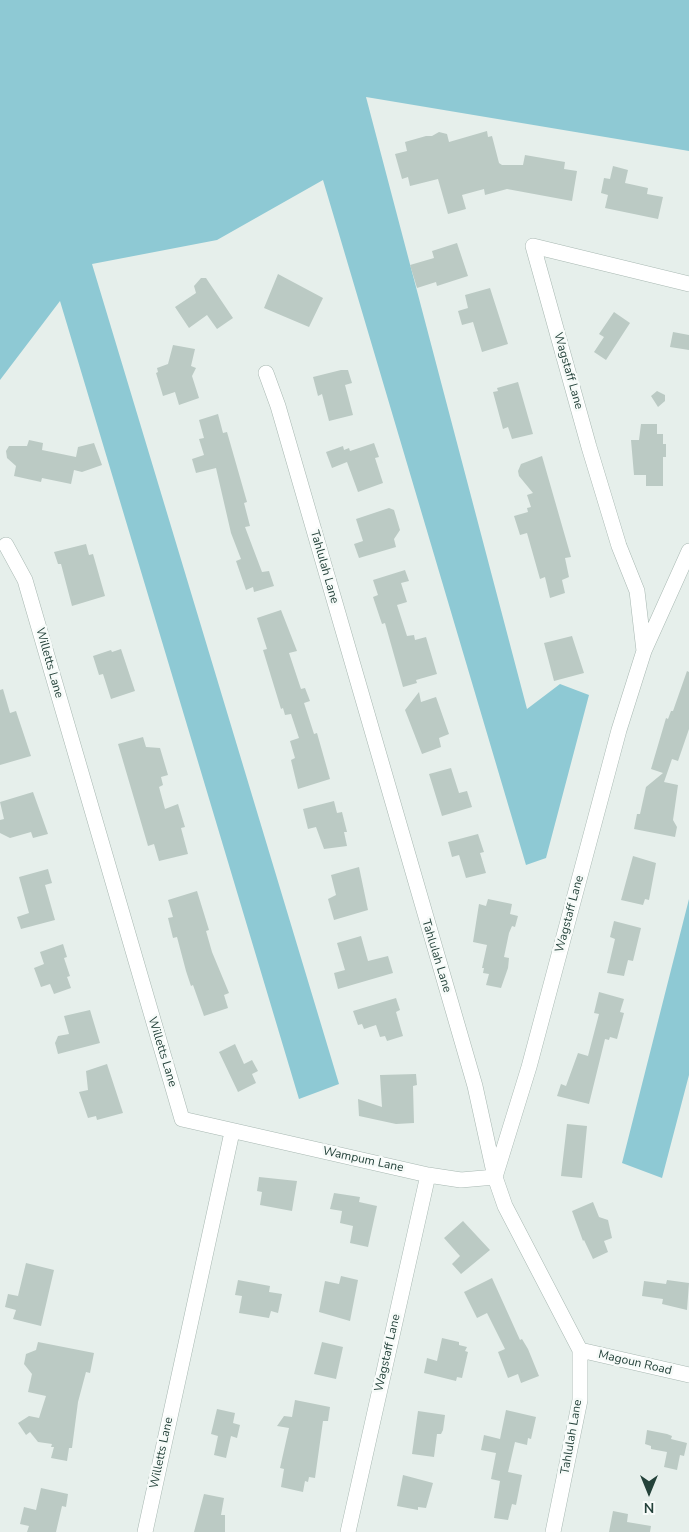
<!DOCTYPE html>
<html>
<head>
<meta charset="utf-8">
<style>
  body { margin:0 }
  #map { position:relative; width:689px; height:1532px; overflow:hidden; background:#e6efeb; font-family:"Nunito Sans",sans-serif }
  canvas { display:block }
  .north { position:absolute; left:624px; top:1467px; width:50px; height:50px; -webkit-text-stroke:4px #f7fbf9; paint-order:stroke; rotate:180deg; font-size:14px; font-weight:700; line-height:20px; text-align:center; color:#24423a }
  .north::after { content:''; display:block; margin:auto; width:18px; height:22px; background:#24423a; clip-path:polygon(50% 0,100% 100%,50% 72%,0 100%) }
</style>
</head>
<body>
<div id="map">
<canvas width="689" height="1532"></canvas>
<div class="north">N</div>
</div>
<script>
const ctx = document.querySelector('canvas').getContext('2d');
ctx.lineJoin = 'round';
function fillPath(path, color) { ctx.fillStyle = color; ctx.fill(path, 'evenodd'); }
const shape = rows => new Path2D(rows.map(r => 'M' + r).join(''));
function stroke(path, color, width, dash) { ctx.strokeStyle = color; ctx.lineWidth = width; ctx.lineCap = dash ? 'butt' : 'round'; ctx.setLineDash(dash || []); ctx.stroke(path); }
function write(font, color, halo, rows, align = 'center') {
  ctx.font = font + ' "Nunito Sans",sans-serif'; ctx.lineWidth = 5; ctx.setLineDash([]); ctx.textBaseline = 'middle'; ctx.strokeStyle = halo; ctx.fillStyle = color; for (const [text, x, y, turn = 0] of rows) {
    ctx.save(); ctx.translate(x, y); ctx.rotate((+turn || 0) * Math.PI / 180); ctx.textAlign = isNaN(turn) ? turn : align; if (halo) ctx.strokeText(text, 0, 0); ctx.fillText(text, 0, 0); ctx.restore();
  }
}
const water = shape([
  [0,0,689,0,689,151,366,97,527,709,560,684,589,695,546,858,526,865,323,180,217,240,92,264,339,1084,299,1099,60,301,0,380],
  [689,899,689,1075,662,1178,622,1163]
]);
const building = shape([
  [487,131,488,137,492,136,499,163,502,165,523,165,525,155,565,162,564,169,577,171,572,201,507,189,485,195,484,189,462,195,466,209,448,214,438,179,410,186,408,177,402,179,395,154,407,151,405,142,426,136,432,136,439,132,447,134,449,142],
  [613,166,628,170,625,183,648,188,647,194,663,197,658,219,605,208,608,195,601,193,604,178,610,179],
  [457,243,468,276,437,286,436,282,417,288,410,265,434,258,432,251],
  [278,274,323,298,309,327,264,308],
  [201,278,206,278,233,318,217,329,207,315,189,328,175,307,196,293,194,286],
  [490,288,508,344,482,352,473,322,462,325,458,311,468,308,465,295],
  [614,312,630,323,606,360,594,352,604,337,599,334],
  [673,332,689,335,689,350,670,347],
  [173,345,195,349,191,366,196,368,192,376,199,398,179,405,175,392,163,396,156,373,158,372,157,368,168,364],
  [341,370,348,370,352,383,345,385,353,415,329,421,322,394,318,396,313,377],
  [518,382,533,434,512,439,508,427,503,429,493,392,498,391,497,388],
  [657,391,665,395,665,401,658,407,651,396],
  [218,414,223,433,227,432,247,502,244,503,250,526,245,527,262,572,269,571,274,586,254,592,253,587,246,590,236,561,241,559,231,533,216,468,196,473,192,459,204,455,199,439,204,438,199,420],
  [641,424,657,424,657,434,663,434,663,444,666,444,666,457,663,457,663,486,646,486,646,475,634,475,631,440,639,440],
  [29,440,43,443,42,450,76,457,78,447,94,443,102,465,82,472,74,470,71,484,42,478,41,482,14,476,16,466,7,458,6,451,9,446,27,446],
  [374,443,379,457,375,458,383,483,358,492,347,462,332,468,326,452,343,446,344,450,349,448,350,451],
  [542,456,571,557,565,558,569,577,562,580,565,593,550,598,545,577,540,579,527,533,520,535,514,516,528,512,527,508,531,507,527,495,533,493,519,476,518,471,521,464],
  [389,508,394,510,400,530,394,539,396,547,359,558,354,544,363,541,356,519],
  [86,544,89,555,93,554,105,596,72,606,61,564,58,564,54,552],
  [405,570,409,581,401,583,407,602,397,605,407,636,414,635,415,640,426,637,437,674,416,680,417,683,403,687,385,623,382,624,373,597,378,595,373,580],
  [281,610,297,651,289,653,301,689,305,688,310,701,304,703,314,734,317,733,330,779,298,789,291,760,295,758,290,741,299,738,291,714,285,715,283,708,281,709,263,650,267,649,257,618],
  [572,636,584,673,554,681,544,643],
  [121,649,135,691,111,699,103,674,99,675,93,656,111,650,112,652],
  [687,671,689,672,689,729,678,761,672,759,664,782,678,785,673,820,677,827,675,837,634,829,637,814,640,814,646,787,663,773,651,769,666,718,668,719,671,711,673,711],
  [3,689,10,713,16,711,31,756,0,765,0,690],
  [419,692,421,702,436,697,449,734,439,738,441,747,422,754,405,710],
  [143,737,146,747,160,748,168,775,161,777,163,785,159,787,165,809,178,804,185,827,181,828,188,854,159,861,154,844,148,846,118,744],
  [451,768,459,793,467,791,472,807,442,816,429,774],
  [33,792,48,834,33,838,31,832,10,838,0,833,0,820,4,819,0,802],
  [334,801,337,813,342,812,347,832,344,832,347,846,324,849,316,827,308,829,303,809],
  [478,834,484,852,480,853,486,873,466,878,459,855,452,857,448,842],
  [633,856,656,863,649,900,645,899,643,905,621,900],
  [359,867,368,910,334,920,328,899,336,895,331,875],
  [48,869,52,883,45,885,55,920,21,929,17,917,29,913,19,877],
  [197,891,209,930,206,931,212,952,229,993,224,995,228,1008,204,1016,193,985,191,986,186,971,177,937,173,938,168,918,173,917,168,900],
  [488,899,512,904,510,914,518,916,515,927,512,926,509,933,504,957,509,958,508,968,501,988,486,985,489,974,483,973,484,968,482,968,487,945,473,942,479,904,486,906],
  [614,921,641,928,633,961,628,960,624,976,607,973,615,939,610,937],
  [361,936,368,961,388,956,393,973,338,989,334,973,345,970,337,943],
  [63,944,67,957,64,958,70,976,67,977,71,988,54,994,50,984,41,987,34,968,44,964,40,952],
  [599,992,624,999,620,1012,624,1013,617,1039,610,1037,609,1040,605,1039,589,1104,557,1096,561,1084,566,1086,578,1053,588,1056,599,1014,594,1013],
  [396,998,400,1010,396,1012,403,1036,387,1041,385,1036,380,1037,376,1025,364,1029,362,1024,358,1025,353,1011],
  [90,1010,100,1043,58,1054,55,1043,58,1036,69,1034,64,1016],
  [235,1044,244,1064,252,1060,258,1071,252,1074,256,1083,238,1092,219,1052],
  [107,1064,123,1113,97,1120,96,1116,88,1118,79,1092,88,1090,86,1071],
  [416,1074,417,1085,413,1086,414,1123,396,1124,359,1116,358,1099,382,1107,380,1075],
  [567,1124,587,1126,582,1178,561,1176],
  [259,1177,297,1181,292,1211,260,1205,262,1192,257,1191],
  [334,1193,360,1197,359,1202,377,1206,368,1247,350,1243,353,1226,340,1223,342,1211,330,1209],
  [593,1202,599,1217,608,1220,612,1238,604,1241,608,1252,593,1259,584,1240,583,1241,572,1211],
  [463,1221,490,1250,461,1274,452,1264,460,1256,444,1238],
  [26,1263,54,1270,41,1326,13,1319,16,1310,5,1307,8,1294,18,1296],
  [341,1276,358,1280,350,1321,319,1312,325,1281,339,1284],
  [492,1278,520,1340,522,1339,528,1349,539,1376,521,1383,518,1374,508,1378,498,1352,505,1349,487,1313,477,1318,464,1292],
  [238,1280,270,1286,269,1292,282,1294,278,1313,271,1311,269,1318,239,1313,242,1296,235,1295],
  [667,1280,689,1283,687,1310,662,1304,663,1299,642,1296,644,1281,666,1284],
  [442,1338,459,1342,459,1345,467,1347,465,1351,468,1352,462,1378,457,1377,456,1381,424,1373,427,1358,437,1361],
  [38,1342,94,1353,90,1373,86,1372,78,1402,72,1448,69,1448,67,1461,51,1458,54,1447,51,1447,52,1444,38,1442,30,1432,26,1435,18,1423,29,1416,39,1418,46,1396,28,1392,32,1374,24,1364,26,1354,36,1350],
  [322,1342,343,1347,336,1379,314,1374],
  [295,1400,330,1407,328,1421,323,1421,315,1478,309,1477,308,1482,305,1481,303,1492,281,1487,284,1469,280,1468,289,1428,277,1426,284,1416,292,1417],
  [217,1409,235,1413,233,1423,240,1425,237,1438,231,1436,226,1458,214,1455,218,1436,211,1434],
  [506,1410,536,1417,531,1439,528,1438,527,1445,515,1442,508,1472,522,1475,516,1505,512,1504,508,1520,494,1518,500,1481,491,1479,496,1453,481,1450,484,1435,500,1439],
  [418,1411,445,1415,443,1430,441,1434,437,1434,434,1457,412,1454],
  [647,1430,667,1434,672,1436,671,1439,687,1443,684,1456,680,1455,677,1470,664,1467,667,1452,651,1449,651,1446,645,1444],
  [403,1475,433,1483,426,1508,418,1507,418,1510,397,1506],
  [41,1488,68,1494,66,1507,62,1506,56,1532,27,1532,29,1526,20,1524,24,1507,36,1510],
  [204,1494,224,1498,221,1515,225,1515,225,1532,194,1532],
  [613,1511,628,1514,627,1522,651,1526,650,1532,609,1532]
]);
const street = shape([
  [689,284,533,246,589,447,619,546,637,591,644,651,689,551],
  [266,373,278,406,475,1086,495,1177,505,1206,580,1350,580,1400,553,1532],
  [6,545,25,580,182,1119,428,1175,461,1180,495,1177,529,1067,619,730,644,651],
  [580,1350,689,1375],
  [145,1532,232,1132],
  [348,1532,428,1175]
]);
const streetNames = [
  ["Wagstaff Lane",568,371,74],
  ["Tahlulah Lane",324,567,74],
  ["Willetts Lane",49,663,74],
  ["Wagstaff Lane",570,914,-75],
  ["Tahlulah Lane",436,956,73],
  ["Willetts Lane",162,1052,73],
  ["Wampum Lane",363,1160,12],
  ["Wagstaff Lane",388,1353,-77],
  ["Magoun Road",635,1363,13],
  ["Tahlulah Lane",572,1437,-80],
  ["Willetts Lane",162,1453,-78]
];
fillPath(water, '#8ec9d4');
fillPath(building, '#bbcac4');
stroke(street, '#a8b8b2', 16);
stroke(street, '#fff', 15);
write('12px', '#24423a', '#f7fbf9', streetNames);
</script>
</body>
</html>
